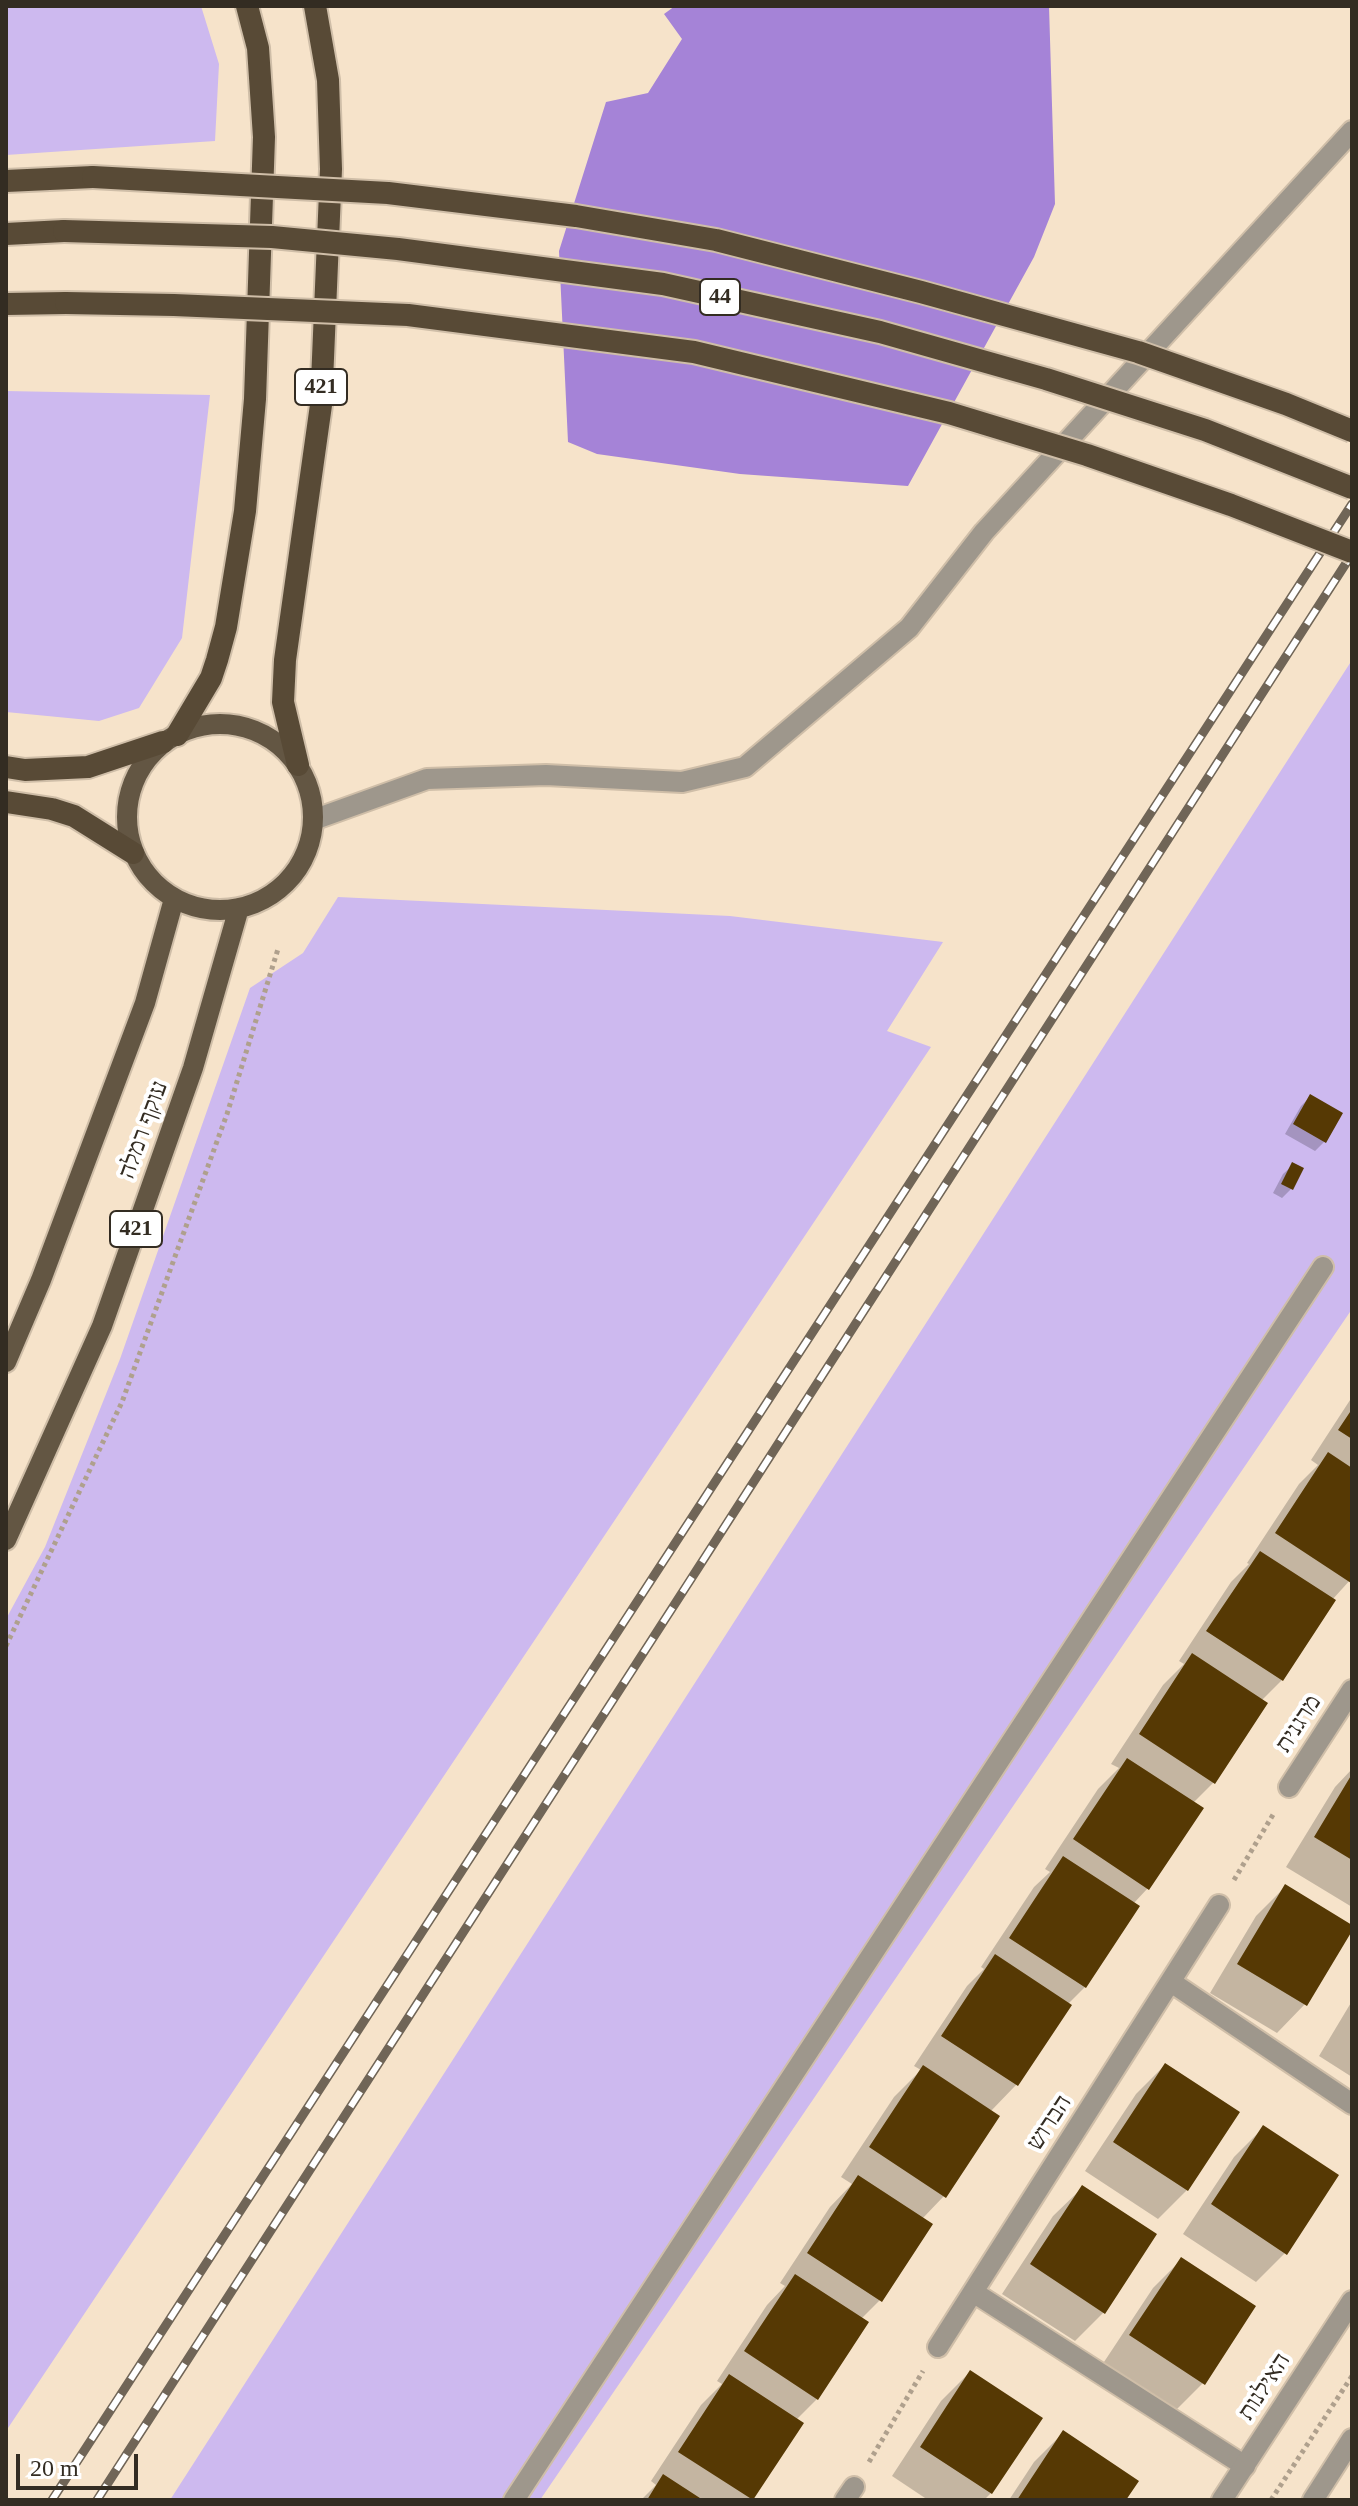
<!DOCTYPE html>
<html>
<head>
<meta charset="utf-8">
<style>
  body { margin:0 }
  #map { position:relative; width:1358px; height:2506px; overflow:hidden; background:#f6e3ca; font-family:"Times New Roman",serif }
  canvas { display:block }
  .frame { position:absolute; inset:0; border:8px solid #332c22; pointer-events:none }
  .scale { position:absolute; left:16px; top:2454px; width:122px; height:36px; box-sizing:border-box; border:4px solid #332c22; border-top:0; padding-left:10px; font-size:24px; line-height:28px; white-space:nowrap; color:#332c22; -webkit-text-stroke:6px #fff; paint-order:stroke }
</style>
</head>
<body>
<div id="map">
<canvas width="1358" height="2506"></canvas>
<div class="frame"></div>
<div class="scale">20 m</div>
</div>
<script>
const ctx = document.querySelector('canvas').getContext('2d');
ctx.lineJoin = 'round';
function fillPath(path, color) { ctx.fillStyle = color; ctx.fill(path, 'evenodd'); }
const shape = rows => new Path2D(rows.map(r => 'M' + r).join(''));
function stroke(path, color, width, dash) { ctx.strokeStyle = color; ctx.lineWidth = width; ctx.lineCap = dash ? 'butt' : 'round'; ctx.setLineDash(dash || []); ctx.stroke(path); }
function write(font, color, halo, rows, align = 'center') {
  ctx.font = font + ' "Times New Roman","Noto Sans Hebrew",serif'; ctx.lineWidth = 8; ctx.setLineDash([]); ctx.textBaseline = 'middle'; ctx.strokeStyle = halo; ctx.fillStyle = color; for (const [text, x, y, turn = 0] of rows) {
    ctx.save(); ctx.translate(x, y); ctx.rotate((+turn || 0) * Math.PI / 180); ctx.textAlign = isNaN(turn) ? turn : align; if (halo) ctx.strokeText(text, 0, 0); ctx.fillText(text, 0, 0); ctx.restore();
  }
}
const green = shape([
  [6,6,201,6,219,64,215,141,6,155],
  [6,391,210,395,182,638,139,708,99,721,6,712],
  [1352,660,1352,1309,540,2500,170,2500],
  [338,897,730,916,943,942,887,1031,931,1047,6,2431,6,1619,45,1547,120,1359,250,988,303,953]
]);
const water = shape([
  [675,6,1049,6,1055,204,1034,257,908,486,740,474,597,454,568,442,559,251,606,102,648,93,682,39,664,14]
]);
const shadow = shape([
  [1311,1096,1324,1142,1315,1151,1285,1134,1301,1106],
  [1293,1165,1291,1189,1282,1198,1273,1193,1283,1174],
  [1352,1397,1352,1578,1332,1600,1282,1680,1261,1701,1213,1783,1193,1803,1148,1888,1133,1904,1085,1987,1068,2004,1016,2085,990,2112,944,2196,922,2219,880,2300,861,2319,817,2399,796,2420,801,2423,751,2500,641,2500,656,2485,651,2481,701,2405,722,2384,717,2381,767,2305,785,2286,780,2283,830,2207,852,2184,841,2177,894,2097,921,2070,914,2066,967,1986,984,1969,981,1967,1034,1887,1050,1872,1045,1869,1098,1789,1119,1768,1111,1764,1163,1685,1184,1664,1179,1661,1231,1582,1249,1564,1247,1563,1299,1484,1318,1465,1311,1460],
  [1352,1769,1352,1907,1286,1867,1335,1787],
  [1285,1887,1352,1927,1305,2004,1277,2033,1210,1993,1256,1916],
  [1352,2001,1352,2077,1319,2056],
  [1165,2065,1187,2190,1158,2219,1085,2171,1136,2094],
  [1263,2128,1285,2253,1256,2282,1183,2234,1234,2157],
  [1082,2188,1104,2312,1075,2341,1002,2294,1053,2216],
  [1182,2259,1203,2383,1174,2412,1102,2365,1153,2288],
  [970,2372,991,2493,984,2500,928,2500,892,2476,941,2401],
  [1063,2433,1124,2500,1009,2500,1034,2462]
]);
const building = shape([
  [1310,1094,1343,1113,1326,1143,1293,1124],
  [1292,1162,1304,1168,1293,1190,1281,1184],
  [1352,1409,1352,1439,1338,1430],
  [1328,1452,1352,1468,1351,1583,1275,1533],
  [1260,1551,1336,1600,1283,1681,1206,1631],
  [1192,1653,1268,1703,1215,1784,1139,1734],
  [1127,1758,1204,1808,1149,1890,1073,1839],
  [1352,1774,1352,1860,1314,1837],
  [1063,1856,1140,1906,1086,1988,1009,1938],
  [1285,1884,1352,1925,1352,1931,1307,2006,1237,1964],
  [995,1954,1072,2005,1018,2086,941,2036],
  [1165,2063,1240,2112,1188,2191,1113,2142],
  [923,2065,1000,2116,946,2198,869,2147],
  [1263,2125,1339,2175,1287,2255,1211,2204],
  [858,2175,933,2224,882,2302,807,2253],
  [1082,2185,1157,2234,1105,2314,1030,2264],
  [1181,2257,1256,2306,1205,2385,1129,2335],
  [795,2274,869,2322,818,2400,744,2351],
  [970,2370,1043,2418,992,2494,920,2447],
  [729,2374,804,2423,753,2500,678,2452],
  [1063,2430,1139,2481,1126,2500,1017,2500],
  [663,2474,703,2500,647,2500]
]);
const path = shape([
  [6,1646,122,1402,227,1114,278,949],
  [1234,1880,1274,1813],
  [869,2462,923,2371],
  [1271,2500,1352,2376]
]);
const pedestrian = shape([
  [1289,1787,1352,1690],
  [1171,1982,1352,2104],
  [973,2292,1245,2466],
  [938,2347,1219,1905],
  [514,2500,1323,1267],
  [845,2500,854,2487]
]);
const minor = shape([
  [313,820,427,779,546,775,682,782,745,767,909,628,984,532,1352,131],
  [1222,2500,1352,2301],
  [1313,2500,1352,2439]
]);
const primary = shape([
  '127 817a93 93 0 1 1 186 0a93 93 0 1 1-186 0Z',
  [6,1362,41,1280,145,1003,174,899],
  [6,1540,102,1326,193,1068,239,908]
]);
const trunk = shape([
  [6,181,93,177],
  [6,234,64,231],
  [6,304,66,303],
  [177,735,211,678,217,660,226,627,245,511,255,399,264,137,258,48,247,6],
  [298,765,283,702,285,660,321,405,331,169,328,80,315,6],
  [6,767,25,770,88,767,163,742],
  [6,802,52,809,74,816,133,853]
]);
const rail = shape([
  [52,2500,1352,504],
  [97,2500,1352,554]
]);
const trunkBridge = shape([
  [93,177,388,193,576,216,716,240,921,292,1138,352,1286,404,1352,431],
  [64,231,272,237,398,249,663,284,880,332,1046,379,1205,430,1352,488],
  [66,303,174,305,408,315,694,352,949,413,1087,455,1231,505,1352,552]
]);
const shields = [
  [720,297,40],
  [321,387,52],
  [136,1229,52]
];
const shieldNames = [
  ["44",720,297],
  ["421",321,387],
  ["421",136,1229]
];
const streetNames = [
  ["עוקף רמלה",144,1130,-70],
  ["מרגנית",1299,1724,-57],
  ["הברוש",1050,2123,-57],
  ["האילנות",1265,2387,-57]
];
fillPath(green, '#cdb9ef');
fillPath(water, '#a583d7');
fillPath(shadow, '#0003');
fillPath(building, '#563904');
stroke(pedestrian, '#cfbea8', 24);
stroke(minor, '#cfbea8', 24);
stroke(primary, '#cfbea8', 24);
stroke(trunk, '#cfbea8', 26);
stroke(path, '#afa08d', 5, [4, 4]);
stroke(pedestrian, '#9e978c', 20);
stroke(minor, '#9e978c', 20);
stroke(primary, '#635643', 20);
stroke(trunk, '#584a36', 22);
stroke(rail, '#706557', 9);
stroke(rail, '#fff', 6, [18]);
stroke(trunkBridge, '#cfbea8', 26, []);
stroke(trunkBridge, '#584a36', 22);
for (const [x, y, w] of shields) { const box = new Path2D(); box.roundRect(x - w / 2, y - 18, w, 36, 6); ctx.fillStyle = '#fff'; ctx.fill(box); stroke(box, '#332c22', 2); }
write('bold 22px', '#332c22', null, shieldNames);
write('24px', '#332c22', '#fff', streetNames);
</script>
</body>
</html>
